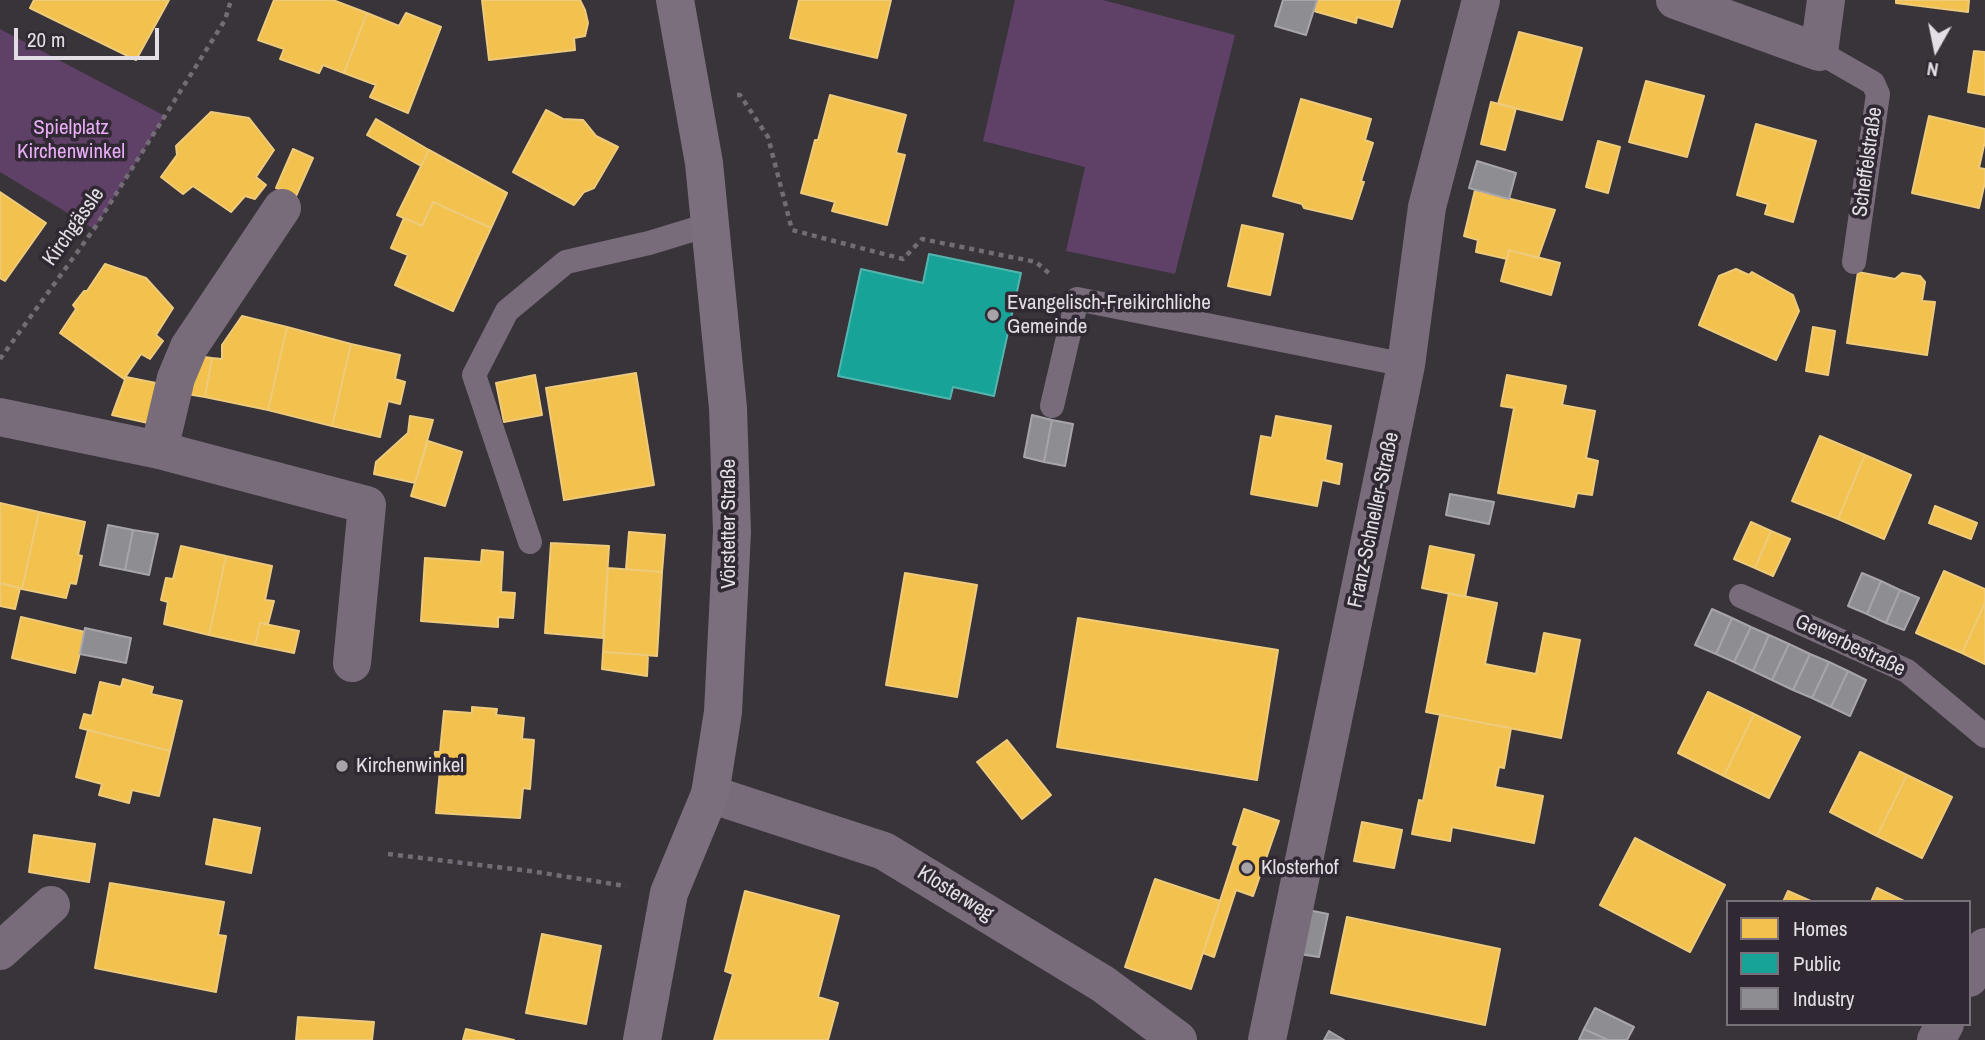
<!DOCTYPE html>
<html>
<head>
<meta charset="utf-8">
<style>
  body { margin:0 }
  #map { position:relative; width:1985px; height:1040px; overflow:hidden; background:#39343a; font-family:"Archivo Narrow",sans-serif }
  canvas { display:block }
  .legend { position:absolute; left:1726px; top:900px; width:245px; height:126px; box-sizing:border-box; background:#302832; border:2px solid #78717a; margin:0; padding:9px 12px; list-style:none; font-size:21px; color:#e3dee5 }
  .legend li { display:flex; align-items:center; gap:14px; height:35px }
  .legend b { width:35px; border:2px solid #78717a }
  .north { position:absolute; left:1901px; top:14px; width:70px; height:70px; -webkit-text-stroke:5px #302832; paint-order:stroke; rotate:189deg; font-size:19px; font-weight:700; line-height:28px; text-align:center; color:#e3dee5 }
  .north::after { content:''; display:block; margin:auto; width:24px; height:32px; background:#e3dee5; clip-path:polygon(50% 0,100% 100%,50% 72%,0 100%) }
  .scale { position:absolute; left:14px; top:28px; width:145px; height:32px; box-sizing:border-box; border:4px solid #e3dee5; border-top:0; padding-left:9px; font-size:21px; line-height:24px; white-space:nowrap; color:#e3dee5; -webkit-text-stroke:5px #302832; paint-order:stroke }
</style>
</head>
<body>
<div id="map">
<canvas width="1985" height="1040"></canvas>
<ul class="legend">
<li><b style="height:19px;background:#f2c14e"></b>Homes</li>
<li><b style="height:19px;background:#17a398"></b>Public</li>
<li><b style="height:19px;background:#8d8d92"></b>Industry</li>
</ul>
<div class="north">N</div>
<div class="scale">20 m</div>
</div>
<script>
const ctx = document.querySelector('canvas').getContext('2d');
ctx.lineJoin = 'round';
function fillPath(path, color) { ctx.fillStyle = color; ctx.fill(path, 'evenodd'); }
const shape = rows => new Path2D(rows.map(r => 'M' + r).join(''));
function stroke(path, color, width, dash) { ctx.strokeStyle = color; ctx.lineWidth = width; ctx.lineCap = dash ? 'butt' : 'round'; ctx.setLineDash(dash || []); ctx.stroke(path); }
function write(font, color, halo, rows, align = 'center') {
  ctx.font = font + ' "Archivo Narrow",sans-serif'; ctx.lineWidth = 7; ctx.setLineDash([]); ctx.textBaseline = 'middle'; ctx.strokeStyle = halo; ctx.fillStyle = color; for (const [text, x, y, turn = 0] of rows) {
    ctx.save(); ctx.translate(x, y); ctx.rotate((+turn || 0) * Math.PI / 180); ctx.textAlign = isNaN(turn) ? turn : align; if (halo) ctx.strokeText(text, 0, 0); ctx.fillText(text, 0, 0); ctx.restore();
  }
}
const green = shape([
  [1015,0,1103,0,1235,35,1175,274,1066,251,1085,167,983,141],
  [0,29,165,116,94,229,0,172]
]);
const homes = shape([
  [169,0,136,60,30,8,34,0,169,0],
  [274,0,333,0,367,13,344,73,323,65,319,73,280,59,284,49,258,40,274,0],
  [482,0,580,0,585,10,588,23,585,36,574,38,575,50,489,60,482,0],
  [799,0,891,0,877,58,790,38,799,0],
  [1317,0,1400,0,1392,27,1357,17,1356,23,1314,11,1317,0],
  [1896,0,1969,0,1968,12,1896,3,1896,0],
  [367,13,399,26,406,13,441,27,408,113,370,97,376,85,344,73,367,13],
  [1519,32,1582,48,1562,120,1498,104,1519,32],
  [1974,51,1985,52,1985,95,1968,92,1974,51],
  [1646,81,1704,96,1687,157,1629,142,1646,81],
  [830,95,906,115,896,153,905,155,887,225,832,211,835,202,801,193,815,140,818,140,830,95],
  [1301,99,1371,119,1365,140,1373,143,1361,181,1364,182,1352,219,1304,208,1302,204,1273,196,1301,99],
  [1491,102,1516,108,1505,150,1481,144,1491,102],
  [546,110,563,119,583,120,596,136,618,147,594,188,584,192,574,205,513,172,546,110],
  [211,112,249,118,274,150,256,177,266,185,255,199,245,196,231,212,193,186,183,194,161,177,177,155,176,146,211,112],
  [1929,116,1985,129,1985,141,1979,168,1985,169,1985,182,1979,208,1912,193,1929,116],
  [376,119,429,150,421,166,367,135,376,119],
  [1756,124,1816,141,1793,222,1765,214,1768,204,1737,195,1756,124],
  [1598,141,1620,147,1608,193,1586,187,1598,141],
  [293,149,313,158,296,196,276,188,293,149],
  [429,150,507,193,491,228,433,202,422,226,397,215,429,150],
  [1475,190,1555,210,1538,258,1509,250,1507,259,1476,252,1478,240,1464,236,1475,190],
  [0,192,46,223,5,281,0,278,0,192],
  [433,202,491,228,453,311,395,285,408,255,391,248,404,218,422,226,433,202],
  [1242,225,1283,234,1270,295,1228,286,1242,225],
  [1509,250,1560,263,1551,295,1501,281,1509,250],
  [105,264,146,278,173,308,156,335,163,341,150,359,141,354,124,379,60,333,76,309,73,305,84,291,87,291,105,264],
  [1736,269,1749,275,1752,272,1793,295,1799,311,1776,360,1699,325,1719,276,1736,269],
  [1858,272,1895,279,1902,273,1920,276,1925,282,1922,301,1935,302,1927,355,1847,343,1858,272],
  [242,316,287,327,268,410,205,397,212,358,222,359,222,345,242,316],
  [287,327,351,344,332,426,268,410,287,327],
  [1813,327,1835,331,1828,375,1806,371,1813,327],
  [351,344,400,355,395,379,405,382,400,404,388,401,380,437,332,426,351,344],
  [196,356,212,358,205,397,187,394,196,356],
  [636,373,654,485,564,500,546,388,636,373],
  [535,375,542,415,504,422,496,383,535,375],
  [1507,375,1566,386,1562,405,1595,411,1586,458,1598,461,1592,495,1577,493,1574,507,1498,493,1514,408,1501,406,1507,375],
  [126,377,166,385,157,425,112,415,126,377],
  [410,416,433,420,415,483,374,474,376,462,408,433,410,416],
  [1276,416,1331,426,1325,460,1342,464,1339,484,1322,480,1317,506,1251,494,1261,436,1272,438,1276,416],
  [1820,436,1865,455,1838,519,1792,501,1820,436],
  [428,441,462,452,445,506,411,496,428,441],
  [1865,455,1911,475,1884,539,1838,519,1865,455],
  [0,503,39,512,22,589,0,583,0,503],
  [1935,506,1977,523,1971,539,1929,523,1935,506],
  [39,512,85,522,78,555,82,556,76,584,70,583,66,598,22,589,39,512],
  [1751,522,1771,531,1755,568,1734,559,1751,522],
  [1771,531,1790,539,1773,576,1755,568,1771,531],
  [629,532,665,535,662,572,626,569,629,532],
  [551,543,609,546,603,638,545,633,551,543],
  [181,546,226,556,209,635,164,624,168,602,161,600,166,578,173,579,181,546],
  [1430,546,1474,555,1465,597,1422,588,1430,546],
  [482,550,503,552,501,592,515,593,513,618,498,617,498,627,421,621,425,558,481,562,482,550],
  [226,556,272,566,265,600,274,601,268,624,260,623,255,645,209,635,226,556],
  [608,568,662,572,657,656,603,652,608,568],
  [1944,571,1985,589,1985,603,1962,653,1916,633,1944,571],
  [905,573,977,585,957,697,886,685,905,573],
  [0,583,20,588,15,609,0,606,0,583],
  [1449,593,1497,603,1485,664,1536,674,1544,633,1580,640,1561,738,1426,712,1449,593],
  [1985,603,1985,664,1962,653,1985,603],
  [21,617,85,632,75,673,12,658,21,617],
  [1078,618,1278,650,1257,780,1057,747,1078,618],
  [260,623,299,631,294,653,255,645,260,623],
  [603,652,648,655,647,676,602,669,603,652],
  [123,679,153,687,151,694,182,701,170,751,80,728,84,714,92,716,100,682,121,687,123,679],
  [1708,692,1754,714,1724,776,1678,753,1708,692],
  [472,707,497,709,496,715,524,718,522,739,534,740,530,789,523,788,520,818,436,813,440,770,433,770,435,752,440,752,444,711,472,713,472,707],
  [1754,714,1800,737,1769,798,1724,776,1754,714],
  [1440,715,1511,728,1504,768,1499,767,1495,787,1543,796,1534,843,1452,827,1450,841,1412,834,1419,800,1423,801,1440,715],
  [88,730,170,751,159,796,132,790,129,803,99,795,102,784,76,777,88,730],
  [1007,740,1051,795,1022,819,977,762,1007,740],
  [1860,752,1907,775,1877,836,1830,812,1860,752],
  [1907,775,1952,797,1922,858,1877,836,1907,775],
  [1244,809,1279,821,1253,896,1236,890,1214,957,1203,953,1238,846,1233,844,1244,809],
  [214,819,260,828,251,873,206,864,214,819],
  [1362,822,1402,830,1394,868,1354,861,1362,822],
  [34,835,95,844,89,882,29,872,34,835],
  [1635,838,1725,885,1690,952,1600,905,1635,838],
  [1155,879,1220,901,1191,989,1125,967,1155,879],
  [110,883,224,902,218,935,226,936,216,992,95,968,110,883],
  [1877,888,1906,902,1871,902,1877,888],
  [745,891,839,916,818,997,838,1003,828,1040,714,1040,733,974,725,971,745,891],
  [1788,891,1813,902,1783,902,1788,891],
  [1347,917,1500,949,1485,1025,1331,993,1347,917],
  [542,934,601,946,586,1024,526,1013,542,934],
  [298,1017,374,1022,372,1040,296,1040,298,1017],
  [466,1029,514,1040,463,1040,466,1029]
]);
const public = shape([
  [929,254,1021,273,994,396,953,387,950,399,838,376,861,269,923,283,929,254]
]);
const industry = shape([
  [1283,0,1317,0,1306,35,1275,26,1283,0],
  [1477,161,1516,173,1509,199,1469,188,1477,161],
  [1032,415,1052,420,1044,462,1024,457,1032,415],
  [1052,420,1073,424,1065,466,1044,462,1052,420],
  [1450,494,1494,502,1489,524,1446,515,1450,494],
  [108,525,133,530,125,570,100,565,108,525],
  [133,530,158,534,149,575,125,570,133,530],
  [1862,573,1881,581,1867,614,1848,606,1862,573],
  [1881,581,1900,590,1886,623,1867,614,1881,581],
  [1900,590,1919,598,1904,630,1886,623,1900,590],
  [1712,609,1732,618,1716,654,1695,645,1712,609],
  [1732,618,1751,627,1734,662,1716,654,1732,618],
  [1751,627,1769,635,1753,671,1734,662,1751,627],
  [85,628,131,638,126,663,80,654,85,628],
  [1769,635,1789,644,1772,680,1753,671,1769,635],
  [1789,644,1810,654,1793,690,1772,680,1789,644],
  [1810,654,1829,662,1812,698,1793,690,1810,654],
  [1829,662,1848,671,1831,707,1812,698,1829,662],
  [1848,671,1866,680,1850,716,1831,707,1848,671],
  [1308,910,1328,914,1319,957,1299,954,1308,910],
  [1595,1008,1634,1027,1627,1040,1608,1040,1584,1029,1595,1008],
  [1584,1029,1608,1040,1579,1040,1584,1029],
  [1329,1031,1344,1040,1324,1040,1329,1031]
]);
const path = shape([
  [737,95,740,95,768,137,792,230,903,259,922,239,1036,262,1051,275],
  [0,359,94,229,225,20,231,0],
  [388,854,530,871,626,886]
]);
const lane = shape([
  [1819,52,1873,83,1878,94,1854,262],
  [1052,406,1077,299,1406,365],
  [530,542,474,375,507,311,566,262,649,243,708,225],
  [1741,596,1907,671,1985,736]
]);
const street = shape([
  [1675,0,1819,52,1826,0],
  [0,417,159,450,367,505,352,663],
  [159,450,176,378,189,347,282,208],
  [710,794,884,851,1103,984,1178,1040],
  [0,951,51,905],
  [1969,978,1985,947],
  [1267,1040,1406,365,1427,207,1481,0],
  [1936,1040,1945,1024]
]);
const secondary = shape([
  [642,1040,669,893,710,794,723,712,732,532,728,408,704,163,675,0]
]);
const markers = [
  [993,315,7,"#a8a2a9"],
  [342,766,7,"#a8a2a9"],
  [1247,868,7,"#a8a2a9"]
];
const parkNames = [
  ["Spielplatz",71,128],
  ["Kirchenwinkel",71,152]
];
const streetNames = [
  ["Scheffelstraße",1868,162,-82],
  ["Kirchgässle",74,227,-55],
  ["Franz-Schneller-Straße",1374,520,-78],
  ["Vörstetter Straße",729,524,-90],
  ["Gewerbestraße",1850,646,25],
  ["Klosterweg",955,894,32]
];
const poiNames = [
  ["Evangelisch-Freikirchliche",1007,303],
  ["Gemeinde",1007,327],
  ["Kirchenwinkel",356,766],
  ["Klosterhof",1261,868]
];
fillPath(green, '#5f4066');
fillPath(homes, '#f2c14e');
stroke(homes, '#eeca7b', 2);
fillPath(public, '#17a398');
stroke(public, '#54b5af', 2);
fillPath(industry, '#8d8d92');
stroke(industry, '#a7a5ab', 2);
stroke(path, '#736b75', 4.5, [5, 5]);
stroke(lane, '#786c7b', 24);
stroke(street, '#786c7b', 38);
stroke(secondary, '#7b6f7e', 38);
for (const [x, y, r, color] of markers) { const dot = new Path2D(); dot.arc(x, y, r, 0, 2 * Math.PI); ctx.fillStyle = color; ctx.fill(dot); stroke(dot, '#302832', 2.5); }
write('21px', '#eaaef8', '#302832', parkNames);
write('21px', '#e3dee5', '#302832', streetNames);
write('21px', '#e3dee5', '#302832', poiNames, 'left');
</script>
</body>
</html>
